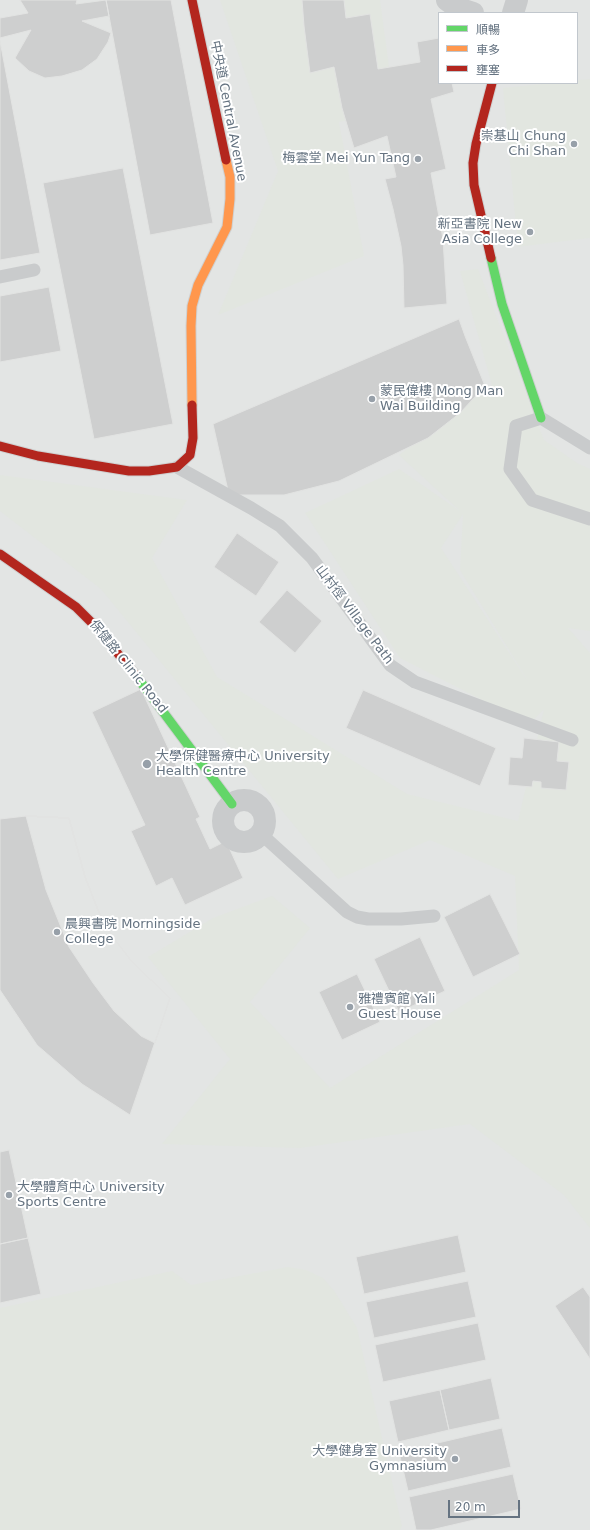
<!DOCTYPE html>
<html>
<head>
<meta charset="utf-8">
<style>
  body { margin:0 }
  #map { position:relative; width:590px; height:1530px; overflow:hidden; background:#f3f4f2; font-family:"DejaVu Sans","Noto Sans TC",sans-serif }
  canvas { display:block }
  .legend { position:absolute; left:438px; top:12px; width:140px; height:72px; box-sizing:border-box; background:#fff; border:1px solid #c1c7cd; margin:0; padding:5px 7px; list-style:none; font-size:12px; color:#657381 }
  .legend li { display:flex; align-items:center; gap:8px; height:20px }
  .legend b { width:20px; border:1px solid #c1c7cd }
  .scale { position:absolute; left:448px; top:1500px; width:72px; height:18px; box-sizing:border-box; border:2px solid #657381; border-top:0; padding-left:5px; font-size:12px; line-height:14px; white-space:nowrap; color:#657381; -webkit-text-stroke:3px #fff; paint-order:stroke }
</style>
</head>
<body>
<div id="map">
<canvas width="590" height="1530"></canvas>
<ul class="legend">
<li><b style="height:5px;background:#63d668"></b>順暢</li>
<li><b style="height:5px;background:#ff974d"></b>車多</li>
<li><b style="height:5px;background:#b3261e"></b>壅塞</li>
</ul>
<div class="scale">20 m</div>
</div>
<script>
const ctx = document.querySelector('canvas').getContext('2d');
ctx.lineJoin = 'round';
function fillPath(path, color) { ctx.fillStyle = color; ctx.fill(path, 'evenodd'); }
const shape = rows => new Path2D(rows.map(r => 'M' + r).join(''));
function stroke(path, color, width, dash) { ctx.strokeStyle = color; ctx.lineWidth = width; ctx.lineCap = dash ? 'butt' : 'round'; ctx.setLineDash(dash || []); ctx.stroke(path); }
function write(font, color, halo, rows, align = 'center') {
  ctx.font = font + ' "DejaVu Sans","Noto Sans TC",sans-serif'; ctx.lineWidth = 4; ctx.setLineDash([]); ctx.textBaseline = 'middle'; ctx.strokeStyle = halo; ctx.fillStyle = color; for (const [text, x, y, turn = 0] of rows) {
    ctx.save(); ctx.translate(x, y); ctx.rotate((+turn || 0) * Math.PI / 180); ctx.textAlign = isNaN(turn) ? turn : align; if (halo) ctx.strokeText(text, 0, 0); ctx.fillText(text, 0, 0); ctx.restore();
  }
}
const built = shape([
  [0,0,590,0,590,1530,0,1530],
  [439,13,577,13,577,83,439,83]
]);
const green = shape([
  [220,0,380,0,395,111,339,122,364,256,218,315,278,171],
  [590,79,590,238,518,247,503,88,552,83,577,83,577,80],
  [478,269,544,440,577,463,590,469,590,631,568,628,590,653,590,1228,564,1195,470,1124,300,1148,162,1144,230,1059,148,957,213,918,272,896,310,928,250,1002,330,1088,519,970,515,876,430,840,338,879,101,589,0,511,0,475,187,500,152,558,217,677,407,794,518,821,544,709,529,724,400,658,305,513,399,469,460,511,399,455,492,385,460,271],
  [463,514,460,570,531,686,441,548],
  [288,1267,306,1270,323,1278,335,1292,357,1328,402,1526,400,1530,0,1530,0,1308,172,1271,191,1285]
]);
const building = shape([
  [20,0,77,0,76,4,106,0,109,16,82,21,111,33,108,42,97,59,82,70,62,76,45,78,29,71,15,58,31,30,0,38,0,18,28,13,20,0],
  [106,0,171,0,213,223,150,235,106,0],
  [302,0,344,0,346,18,370,14,378,69,420,62,417,42,439,38,439,83,452,83,454,92,431,99,446,169,431,173,443,239,447,304,404,308,403,265,401,246,393,209,385,179,396,177,387,136,354,148,342,108,334,67,310,73,304,26,302,0],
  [0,41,40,253,0,260,0,41],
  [123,168,173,424,94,439,43,183,123,168],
  [49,287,61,351,0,362,0,296,49,287],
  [459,319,465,336,485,386,460,413,428,438,339,481,284,495,229,495,213,424,459,319],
  [237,533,279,562,256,596,214,567,237,533],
  [287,590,322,621,295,653,259,622,287,590],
  [141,689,200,817,196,819,210,849,226,841,243,878,185,905,172,878,156,886,131,831,145,825,92,712,141,689],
  [363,690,496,748,480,786,346,728,363,690],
  [524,738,559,742,557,761,569,762,566,790,541,788,541,782,533,781,532,787,508,785,510,757,522,758,524,738],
  [26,816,69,818,85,877,98,910,113,937,132,962,170,998,155,1043,141,1036,114,1011,93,983,69,947,46,890,26,816],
  [26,816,69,818,85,877,98,910,113,937,132,962,170,998,130,1115,82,1084,37,1045,0,990,0,819,26,816],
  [490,894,520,954,473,977,444,917,490,894],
  [420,937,445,991,399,1012,374,959,420,937],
  [357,974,380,1022,342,1040,319,992,357,974],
  [9,1150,28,1238,0,1244,0,1152,9,1150],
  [458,1235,466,1272,364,1294,356,1257,458,1235],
  [28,1238,41,1294,0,1303,0,1244,28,1238],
  [468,1281,476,1317,374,1338,366,1302,468,1281],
  [583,1287,590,1297,590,1359,555,1306,583,1287],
  [478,1323,486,1360,383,1382,375,1345,478,1323],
  [491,1378,500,1419,449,1430,440,1390,491,1378],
  [440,1390,449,1430,398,1442,389,1401,440,1390],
  [502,1428,511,1467,408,1491,399,1452,502,1428],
  [513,1474,521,1509,431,1530,416,1530,409,1497,513,1474]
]);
const lane = shape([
  [0,277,34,270],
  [590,448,541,418,516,426,510,469,532,500,590,519],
  [177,467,251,508,280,526,312,558,390,665,415,682,572,740],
  [260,833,347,912,357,917,368,919,401,919,434,916]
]);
const street = shape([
  [447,0,458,8,473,13],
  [513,13,517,0],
  '223 821a21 21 0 1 1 42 0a21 21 0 1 1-42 0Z'
]);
const fast = shape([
  [491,258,502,304,541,418],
  [134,673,232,804]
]);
const slow = shape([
  [192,405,191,326,192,306,198,285,227,227,230,199,230,177,226,160]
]);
const jam = shape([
  [192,0,226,160],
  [491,258,474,185,473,163,476,144,492,83],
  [0,446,38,456,129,471,149,471,177,467,190,455,193,438,192,405],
  [0,554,76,607,95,626,134,673]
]);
const markers = [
  [574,144,4,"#97a0a9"],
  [418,159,4,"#97a0a9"],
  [530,232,4,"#97a0a9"],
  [372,399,4,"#97a0a9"],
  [147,764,5,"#97a0a9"],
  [57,932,4,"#97a0a9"],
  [350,1007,4,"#97a0a9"],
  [9,1195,4,"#97a0a9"],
  [455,1459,4,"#97a0a9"]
];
const streetNames = [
  ["中央道 Central Avenue",228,111,79],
  ["山村徑 Village Path",354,615,53],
  ["保健路 Clinic Road",128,667,51]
];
const poiNames = [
  ["崇基山 Chung",566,137,"right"],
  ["Chi Shan",566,152,"right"],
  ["梅雲堂 Mei Yun Tang",410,159,"right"],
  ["新亞書院 New",522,225,"right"],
  ["Asia College",522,240,"right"],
  ["蒙民偉樓 Mong Man",380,392],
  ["Wai Building",380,407],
  ["大學保健醫療中心 University",156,757],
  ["Health Centre",156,772],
  ["晨興書院 Morningside",65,925],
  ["College",65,940],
  ["雅禮賓館 Yali",358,1000],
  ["Guest House",358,1015],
  ["大學體育中心 University",17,1188],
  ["Sports Centre",17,1203],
  ["大學健身室 University",447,1452,"right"],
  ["Gymnasium",447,1467,"right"]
];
fillPath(built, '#e3e5e4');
fillPath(green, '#e2e6e0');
fillPath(building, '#cecfcf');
stroke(building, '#e2e3e2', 1);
stroke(fast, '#cfd0d0', 11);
stroke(slow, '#cfd0d0', 11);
stroke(jam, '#cfd0d0', 11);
stroke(lane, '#c9cbcc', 13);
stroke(street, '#c9cbcc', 22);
stroke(fast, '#63d668', 9);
stroke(slow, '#ff974d', 9);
stroke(jam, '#b3261e', 9);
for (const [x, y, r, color] of markers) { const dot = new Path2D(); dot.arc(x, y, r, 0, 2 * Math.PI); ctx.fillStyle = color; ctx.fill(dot); stroke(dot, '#fff', 1.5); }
write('13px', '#657381', '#fff', streetNames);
write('13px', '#657381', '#fff', poiNames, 'left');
</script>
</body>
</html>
